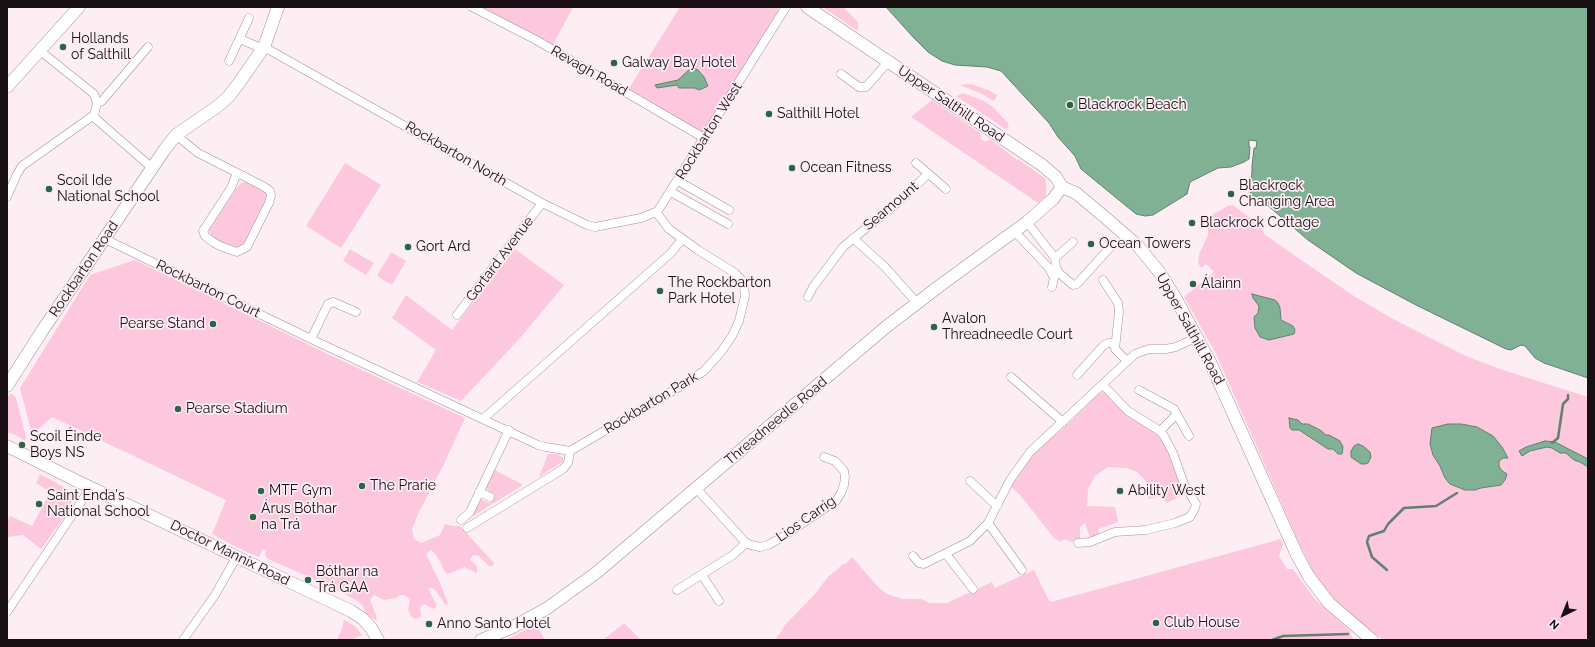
<!DOCTYPE html>
<html>
<head>
<meta charset="utf-8">
<style>
  body { margin:0 }
  #map { position:relative; width:1595px; height:647px; overflow:hidden; background:#fdeef4; font-family:Raleway,sans-serif }
  canvas { display:block }
  .frame { position:absolute; inset:0; border:8px solid #181013; pointer-events:none }
  .north { position:absolute; left:1543px; top:595px; width:40px; height:40px; -webkit-text-stroke:3px #fdeef4; paint-order:stroke; rotate:223deg; font-size:11px; font-weight:700; line-height:16px; text-align:center; color:#181013 }
  .north::after { content:''; display:block; margin:auto; width:14px; height:18px; background:#181013; clip-path:polygon(50% 0,100% 100%,50% 72%,0 100%) }
</style>
</head>
<body>
<div id="map">
<canvas width="1595" height="647"></canvas>
<div class="frame"></div>
<div class="north">N</div>
</div>
<script>
const ctx = document.querySelector('canvas').getContext('2d');
ctx.lineJoin = 'round';
function fillPath(path, color) { ctx.fillStyle = color; ctx.fill(path, 'evenodd'); }
const shape = rows => new Path2D(rows.map(r => 'M' + r).join(''));
function stroke(path, color, width, dash) { ctx.strokeStyle = color; ctx.lineWidth = width; ctx.lineCap = dash ? 'butt' : 'round'; ctx.setLineDash(dash || []); ctx.stroke(path); }
function write(font, color, halo, rows, align = 'center') {
  ctx.font = font + ' Raleway,sans-serif'; ctx.lineWidth = 3.5; ctx.setLineDash([]); ctx.textBaseline = 'middle'; ctx.strokeStyle = halo; ctx.fillStyle = color; for (const [text, x, y, turn = 0] of rows) {
    ctx.save(); ctx.translate(x, y); ctx.rotate((+turn || 0) * Math.PI / 180); ctx.textAlign = isNaN(turn) ? turn : align; if (halo) ctx.strokeText(text, 0, 0); ctx.fillText(text, 0, 0); ctx.restore();
  }
}
const green = shape([
  [481,7,573,7,553,45],
  [680,7,779,7,778,11,703,135,628,90],
  [822,7,843,7,858,22,858,31],
  [971,84,988,90,997,95,994,101,982,94,960,85],
  [963,93,982,100,992,106,1007,122,1009,125,1007,130,956,96],
  [932,100,980,133,981,139,985,142,990,139,1017,160,1018,159,1046,179,1046,196,1038,203,911,117],
  [345,163,381,185,341,248,306,226],
  [246,182,265,192,267,200,244,245,235,248,216,240,211,235,209,230,236,189,241,183],
  [1233,205,1254,221,1264,232,1263,233,1291,253,1354,296,1393,319,1466,356,1500,369,1588,397,1588,640,1383,640,1355,618,1329,594,1313,571,1299,543,1216,354,1184,297,1214,272,1206,264,1201,268,1198,263,1199,254,1208,235,1208,217,1228,206],
  [350,249,374,263,366,275,343,261],
  [515,249,564,285,520,338,461,401,417,382,436,350,392,318,406,295,452,330],
  [391,252,406,261,392,285,377,276],
  [135,260,332,356,465,418,443,466,419,512,412,529,414,539,421,543,424,542,440,535,445,524,453,526,460,526,494,563,493,566,489,566,479,556,473,555,470,560,477,566,477,573,464,567,453,572,447,574,443,569,441,563,436,555,431,550,426,554,441,585,448,603,446,606,436,591,432,588,428,588,437,606,434,609,424,604,420,607,421,617,415,619,411,616,408,610,410,600,405,595,400,595,396,598,384,600,374,595,370,600,376,615,377,621,367,615,362,605,356,600,323,583,268,559,265,555,266,551,263,549,259,557,244,551,212,534,226,500,52,417,32,435,20,388,90,275],
  [1102,392,1107,394,1128,415,1156,433,1163,442,1169,453,1182,492,1179,497,1166,503,1164,496,1148,499,1149,489,1145,480,1137,472,1127,468,1108,467,1095,476,1088,489,1087,506,1115,507,1118,522,1098,529,1100,535,1090,538,1085,523,1080,527,1080,538,1077,541,1071,542,1064,539,1061,542,1054,538,1020,495,1011,487,1036,450,1069,423,1098,394],
  [10,394,12,394,16,398,26,437,25,441,14,434,7,433,7,397],
  [548,454,558,454,563,458,563,461,539,477],
  [495,470,523,485,473,516,479,502,482,500,490,503,494,495,488,492,486,487],
  [40,474,69,490,71,493,72,500,71,508,41,549,23,535,7,537,7,522,10,516,32,526,50,492,36,483],
  [1281,539,1283,544,1279,556,1285,566,1287,569,1293,569,1314,598,1351,632,1351,635,1354,640,774,640,781,632,785,625,814,595,828,577,843,564,845,564,852,557,878,587,887,594,903,599,921,599,929,603,947,603,992,582,995,588,1034,570,1048,599,1051,602],
  [344,620,355,626,362,635,350,640,337,640,342,628],
  [624,623,641,640,603,640],
  [536,624,545,640,505,640,508,639]
]);
const water = shape([
  [886,7,1588,7,1588,378,1544,363,1535,358,1525,346,1521,345,1511,350,1506,349,1416,305,1356,273,1308,240,1266,204,1250,194,1252,171,1252,166,1254,148,1256,148,1257,141,1249,140,1249,147,1250,147,1249,159,1244,162,1231,167,1218,168,1190,182,1187,194,1153,215,1145,216,1136,214,1081,169,1075,156,1058,137,1049,123,1001,71,987,67,955,65,942,61,928,52,913,37,886,7],
  [692,67,698,70,704,77,708,86,699,90,695,88,679,88,677,85,657,88,655,85,678,80,692,67],
  [1252,294,1275,300,1278,303,1280,308,1281,320,1293,326,1295,330,1294,334,1269,340,1260,337,1255,328,1254,317,1258,313,1259,306,1253,298,1252,294],
  [1289,418,1298,420,1302,424,1308,424,1320,430,1326,435,1329,435,1340,441,1343,447,1342,454,1338,454,1333,449,1328,449,1299,430,1292,430,1290,428,1289,418],
  [1448,424,1461,424,1477,427,1493,436,1502,447,1508,458,1503,458,1499,461,1499,466,1501,470,1507,474,1505,480,1501,485,1481,488,1475,490,1465,490,1450,484,1445,478,1440,466,1433,455,1430,444,1432,428,1448,424],
  [1545,441,1555,442,1588,459,1588,467,1580,462,1574,460,1566,453,1560,453,1552,448,1547,447,1530,451,1522,456,1519,451,1526,447,1545,441],
  [1358,444,1363,446,1370,452,1371,457,1368,463,1365,464,1361,464,1351,457,1351,451,1354,446,1358,444]
]);
const stream = shape([
  [1552,443,1558,438,1563,404,1568,399,1568,395],
  [1387,570,1372,557,1367,542,1369,536,1384,531,1388,524,1404,508,1436,506,1457,493],
  [1272,640,1283,636,1348,634]
]);
const street = shape([
  [472,7,536,40,704,138],
  [240,39,263,49],
  [264,47,542,203,587,225,595,227,641,218,656,212,659,209,786,7],
  [39,50,94,94,97,103,94,115,96,119,151,167],
  [229,61,249,18],
  [841,74,859,87,866,87,888,62],
  [97,103,102,101,148,47],
  [176,135,198,153,263,186,270,191,271,195,269,203,247,247,237,252,220,246,213,242,205,236,203,231,231,188,237,173],
  [916,163,946,189],
  [678,181,729,210],
  [671,192,728,224],
  [7,197,17,174,22,166,94,115],
  [1027,222,1055,258,1073,242],
  [1014,231,1049,268,1054,278,1052,287],
  [853,238,885,267,917,303],
  [105,239,311,339,538,445,546,447,570,451,676,389,704,371,721,352,732,336,739,321,745,296,744,286,741,279,735,273,698,250,669,229,656,212],
  [1055,258,1056,267,1059,273,1073,285,1077,284,1114,243],
  [1103,280,1118,303,1119,312,1115,349,1127,361],
  [808,297,813,287,843,247,897,203,928,174],
  [457,315,542,203],
  [311,339,328,304,333,302,356,312],
  [1077,375,1103,346,1108,343,1115,343],
  [1011,377,1063,422],
  [1139,390,1174,409,1189,436],
  [484,418,671,253,682,239],
  [1160,431,1177,414],
  [970,481,997,506],
  [696,488,746,543,751,545,760,547,768,545,779,539,836,501,841,493,844,485,845,477,844,471,835,461,824,457],
  [479,492,490,497],
  [461,520,470,512,509,430],
  [988,523,1022,570],
  [467,528,563,469,568,463,570,451],
  [1078,543,1090,542,1115,532,1146,530,1175,523,1190,517,1195,508,1196,504,1184,484,1173,453,1164,436,1160,431,1128,411,1103,385],
  [946,554,973,589],
  [913,556,919,563,924,564,970,541,988,523,1010,480,1030,452,1135,354,1149,349,1166,349,1176,347,1197,337],
  [702,575,719,601],
  [677,590,733,555,746,543],
  [7,612,91,487],
  [183,640,215,595,237,556]
]);
const secondary = shape([
  [807,7,1042,165,1056,177,1062,187],
  [7,87,79,7],
  [1062,187,1076,193,1107,219,1138,246,1160,273,1176,299,1210,362,1297,555,1309,577,1329,603,1372,640],
  [7,386,42,331,165,149,176,135,218,106,229,96,239,83,264,47,278,7],
  [7,446,77,481,351,611,363,619,371,628,378,640],
  [481,640,511,628,546,609,596,573,886,327,938,287,1027,222,1053,199,1062,187]
]);
const markers = [
  [63,47,4,"#2f6348"],
  [614,63,4,"#2f6348"],
  [1070,105,4,"#2f6348"],
  [769,114,4,"#2f6348"],
  [792,168,4,"#2f6348"],
  [49,189,4,"#2f6348"],
  [1231,194,4,"#2f6348"],
  [1192,223,4,"#2f6348"],
  [1091,244,4,"#2f6348"],
  [408,247,4,"#2f6348"],
  [1193,284,4,"#2f6348"],
  [660,291,4,"#2f6348"],
  [213,324,4,"#2f6348"],
  [934,327,4,"#2f6348"],
  [178,409,4,"#2f6348"],
  [22,445,4,"#2f6348"],
  [362,486,4,"#2f6348"],
  [261,491,4,"#2f6348"],
  [1120,491,4,"#2f6348"],
  [39,504,4,"#2f6348"],
  [253,517,4,"#2f6348"],
  [308,580,4,"#2f6348"],
  [1156,623,4,"#2f6348"],
  [429,624,4,"#2f6348"]
];
const poiNames = [
  ["Hollands",71,39],
  ["of Salthill",71,55],
  ["Galway Bay Hotel",622,63],
  ["Blackrock Beach",1078,105],
  ["Salthill Hotel",777,114],
  ["Ocean Fitness",800,168],
  ["Scoil Ide",57,181],
  ["National School",57,197],
  ["Blackrock",1239,186],
  ["Changing Area",1239,202],
  ["Blackrock Cottage",1200,223],
  ["Ocean Towers",1099,244],
  ["Gort Ard",416,247],
  ["The Rockbarton",668,283],
  ["Park Hotel",668,299],
  ["Álainn",1201,284],
  ["Avalon",942,319],
  ["Threadneedle Court",942,335],
  ["Pearse Stand",205,324,"right"],
  ["Pearse Stadium",186,409],
  ["Scoil Éinde",30,437],
  ["Boys NS",30,453],
  ["The Prarie",370,486],
  ["MTF Gym",269,491],
  ["Ability West",1128,491],
  ["Saint Enda's",47,496],
  ["National School",47,512],
  ["Árus Bóthar",261,509],
  ["na Trá",261,525],
  ["Bóthar na",316,572],
  ["Trá GAA",316,588],
  ["Club House",1164,623],
  ["Anno Santo Hotel",437,624]
];
const streetNames = [
  ["Revagh Road",589,71,30],
  ["Upper Salthill Road",951,104,34],
  ["Rockbarton West",709,131,-58],
  ["Rockbarton North",456,154,30],
  ["Seamount",891,206,-40],
  ["Gortard Avenue",500,259,-53],
  ["Rockbarton Road",84,269,-56],
  ["Rockbarton Court",208,289,26],
  ["Upper Salthill Road",1190,329,61],
  ["Rockbarton Park",651,403,-31],
  ["Threadneedle Road",776,421,-40],
  ["Lios Carrig",806,519,-35],
  ["Doctor Mannix Road",230,553,26]
];
fillPath(green, '#fdc8dd');
fillPath(water, '#80b195');
stroke(water, '#61816e', 1);
stroke(stream, '#61816e', 2.5);
stroke(street, '#a58e97', 9);
stroke(secondary, '#a58e97', 13);
stroke(street, '#fff', 8);
stroke(secondary, '#fff', 12);
for (const [x, y, r, color] of markers) { const dot = new Path2D(); dot.arc(x, y, r, 0, 2 * Math.PI); ctx.fillStyle = color; ctx.fill(dot); stroke(dot, '#fdeef4', 1.5); }
write('14px', '#181013', '#fdeef4', poiNames, 'left');
write('14px', '#181013', '#fdeef4', streetNames);
</script>
</body>
</html>
